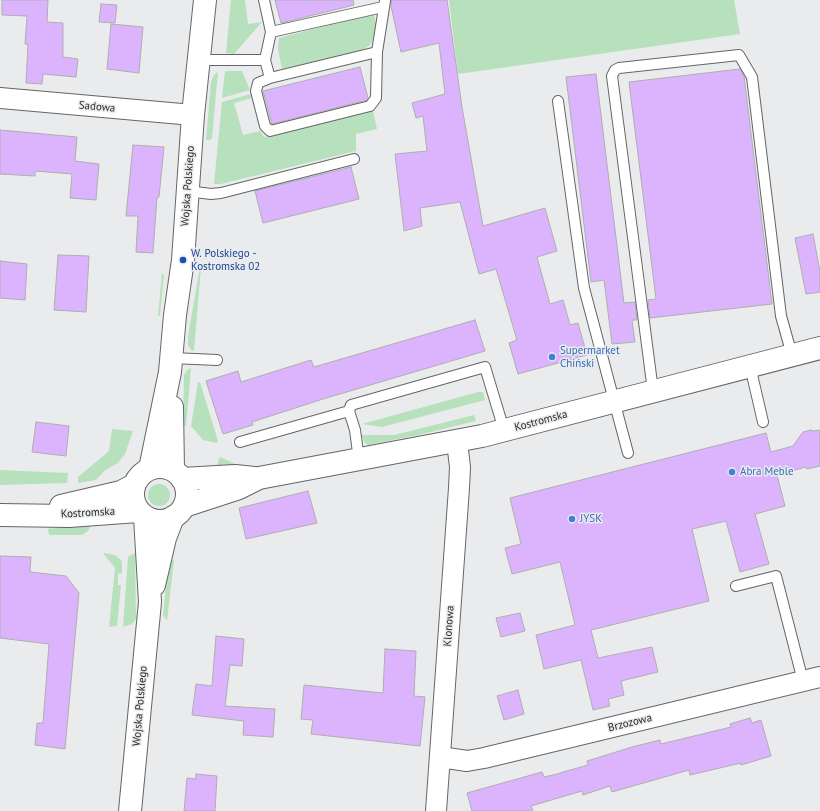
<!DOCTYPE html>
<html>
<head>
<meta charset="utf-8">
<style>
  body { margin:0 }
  canvas { display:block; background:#eaebec }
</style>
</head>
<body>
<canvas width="820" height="811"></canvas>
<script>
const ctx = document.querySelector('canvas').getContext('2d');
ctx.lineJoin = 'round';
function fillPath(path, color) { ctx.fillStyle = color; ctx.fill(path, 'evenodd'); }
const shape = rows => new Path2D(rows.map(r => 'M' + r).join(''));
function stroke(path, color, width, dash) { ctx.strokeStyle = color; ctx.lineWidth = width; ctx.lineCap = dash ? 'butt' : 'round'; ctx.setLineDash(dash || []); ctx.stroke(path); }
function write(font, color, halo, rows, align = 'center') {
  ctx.font = font + ' "PT Sans",sans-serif'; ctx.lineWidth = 3; ctx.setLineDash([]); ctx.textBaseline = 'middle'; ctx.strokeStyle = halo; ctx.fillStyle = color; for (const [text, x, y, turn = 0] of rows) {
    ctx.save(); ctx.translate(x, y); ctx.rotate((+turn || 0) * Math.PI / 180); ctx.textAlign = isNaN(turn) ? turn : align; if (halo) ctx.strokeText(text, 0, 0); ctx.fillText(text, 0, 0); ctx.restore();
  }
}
const green = shape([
  [231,0,245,0,248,24,262,22,234,54,226,53],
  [449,0,734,0,740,34,458,74],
  [374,13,376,27,375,37,369,46,362,50,282,69,278,49,279,38],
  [225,71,242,71,250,90,222,98],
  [218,72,212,138,210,140,206,140,211,82,214,75],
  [251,94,252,98,234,103,243,135,260,131,264,137,373,111,377,129,356,134,356,151,221,184,214,184,222,102],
  [200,267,201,267,194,351,191,350,188,345,188,336],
  [162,273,164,275,160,315,158,316],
  [191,368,186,426,183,425,184,375,187,370],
  [198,382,200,382,218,441,217,443,203,440,191,426],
  [478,392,483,392,485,400,382,427,362,424],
  [474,415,476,421,418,435,368,445,365,443,361,435,394,435],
  [112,429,133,431,125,454,118,463,104,471,96,480,78,483,78,477,109,451],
  [220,457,235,464,243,465,216,468],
  [0,470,68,473,67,483,0,485],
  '148 495a11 11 0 1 1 22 0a11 11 0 1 1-22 0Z',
  [92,523,88,531,82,535,49,535,48,529],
  [103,553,115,555,122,561,122,573,118,574,118,585,121,585,117,626,109,627,115,568],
  [135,553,136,619,132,624,123,627,128,557],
  [169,559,174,560,167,621,163,615]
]);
const building = shape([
  [2,0,48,0,47,22,63,23,63,57,78,59,76,77,43,74,42,84,26,83,28,44,25,44,27,16,2,15,2,0],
  [275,0,353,0,354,5,281,23,275,0],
  [391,0,447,0,462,107,483,226,545,208,557,251,537,257,550,304,563,300,570,325,578,323,587,355,518,374,509,343,517,340,496,269,479,274,460,202,420,208,422,226,404,231,395,154,427,151,423,116,416,118,412,103,445,94,439,43,401,52,391,6,391,0],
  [101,4,117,5,115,23,99,22,101,4],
  [111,24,143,27,139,73,107,69,111,24],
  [360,67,368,98,367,100,272,124,263,91,360,67],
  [740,69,744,76,772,304,650,318,648,300,656,299,629,82,740,69],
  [596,74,624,303,635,302,637,320,632,320,635,342,612,344,604,280,591,282,566,77,596,74],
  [0,130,77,137,75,161,99,164,96,200,70,198,72,174,35,171,35,176,0,174,0,130],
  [133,145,164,147,159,197,157,197,153,253,136,252,138,216,126,216,133,145],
  [351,167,359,199,263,223,255,191,351,167],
  [813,234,820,272,820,292,806,294,795,238,813,234],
  [58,255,89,256,86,312,54,310,58,255],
  [0,261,27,264,25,300,0,298,0,261],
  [475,320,485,351,323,399,252,422,253,425,223,434,206,381,238,371,241,382,311,360,314,367,475,320],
  [36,422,69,426,66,456,32,452,36,422],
  [811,430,813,431,820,430,820,466,807,469,806,467,777,475,785,506,755,514,769,564,740,572,726,521,692,529,709,601,591,630,598,658,652,647,658,672,621,681,624,695,608,699,610,706,593,710,581,660,544,669,536,635,575,625,560,562,512,574,505,548,521,544,510,498,766,433,771,452,793,446,803,432,811,430],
  [308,491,317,523,246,539,239,508,308,491],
  [0,556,31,557,30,572,66,576,79,593,65,749,35,745,37,723,43,723,49,644,0,638,0,556],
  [520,613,525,631,501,637,496,618,520,613],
  [216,636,244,639,242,666,230,665,225,706,275,709,273,737,243,735,244,721,192,715,196,684,212,686,216,636],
  [385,649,416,651,414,696,425,697,420,746,311,734,313,720,301,719,304,685,383,693,385,649],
  [518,690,524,714,504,720,497,696,518,690],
  [750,718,752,723,761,720,771,756,741,765,741,763,690,775,689,770,612,792,610,786,583,795,582,791,531,806,533,811,472,811,467,793,542,772,544,777,553,775,588,765,587,761,632,747,660,740,661,744,731,727,730,724,750,718],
  [196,774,217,776,215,811,184,811,187,778,196,779,196,774]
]);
const lane = shape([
  [264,0,271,32,265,60,270,78,377,52,376,98,370,106,270,131,265,126,256,91,258,83,270,78],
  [271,32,383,7],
  [377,52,385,1],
  [199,60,265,60],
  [558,101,584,288,628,453],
  [187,191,211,194,221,193,354,159],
  [172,358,217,360],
  [750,366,763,422],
  [653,391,612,76,615,70,619,68,739,55,752,77,781,316,792,355],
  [240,442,349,411],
  [359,460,355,430,349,411,351,405,485,367,504,430],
  [736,586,776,576,803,681]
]);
const street = shape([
  [0,98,193,115],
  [440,757,467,761,484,758,820,677],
  [436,811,459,488,460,467,457,442]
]);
const secondary = shape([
  [172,407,173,470],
  '133 494a27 27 0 1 1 54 0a27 27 0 1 1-54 0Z',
  [150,469,170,372,175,315,183,260,193,115,205,0],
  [182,479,235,476,254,478],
  [61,506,121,492,134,485],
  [184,506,239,488,259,478,482,436,820,348],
  [0,515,69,516,138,511],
  [154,585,165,538,173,517],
  [130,811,150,602,145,517]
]);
const markers = [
  [183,260,4,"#1a4fb4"],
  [552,357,4,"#3f7fe0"],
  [732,472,4,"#3f7fe0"],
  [572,519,4,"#3f7fe0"]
];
const streetNames = [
  ["Sadowa",97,107,5],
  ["Wojska Polskiego",188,186,-86],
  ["Kostromska",541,421,-15],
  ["Kostromska",88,513,-3],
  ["Klonowa",449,626,-86],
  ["Wojska Polskiego",140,706,-85],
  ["Brzozowa",630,723,-14]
];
const transitNames = [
  ["W. Polskiego -",191,254],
  ["Kostromska 02",191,267]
];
const shopNames = [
  ["Supermarket",560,351],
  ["Chiński",560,364],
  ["Abra Meble",740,472],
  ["JYSK",580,519]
];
fillPath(green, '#b7e1bc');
fillPath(building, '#dcb4fd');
stroke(building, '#aeaeaf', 1);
stroke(lane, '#656566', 12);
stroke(street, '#656566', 22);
stroke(secondary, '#656566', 24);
stroke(lane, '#fff', 10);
stroke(street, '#fff', 20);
stroke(secondary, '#fff', 22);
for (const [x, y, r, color] of markers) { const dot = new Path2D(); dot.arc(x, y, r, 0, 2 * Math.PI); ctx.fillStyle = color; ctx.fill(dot); stroke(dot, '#eaebec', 1.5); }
write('11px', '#292929', '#eaebec', streetNames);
write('11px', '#164399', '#eaebec', transitNames, 'left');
write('11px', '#366cbe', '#eaebec', shopNames, 'left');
</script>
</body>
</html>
